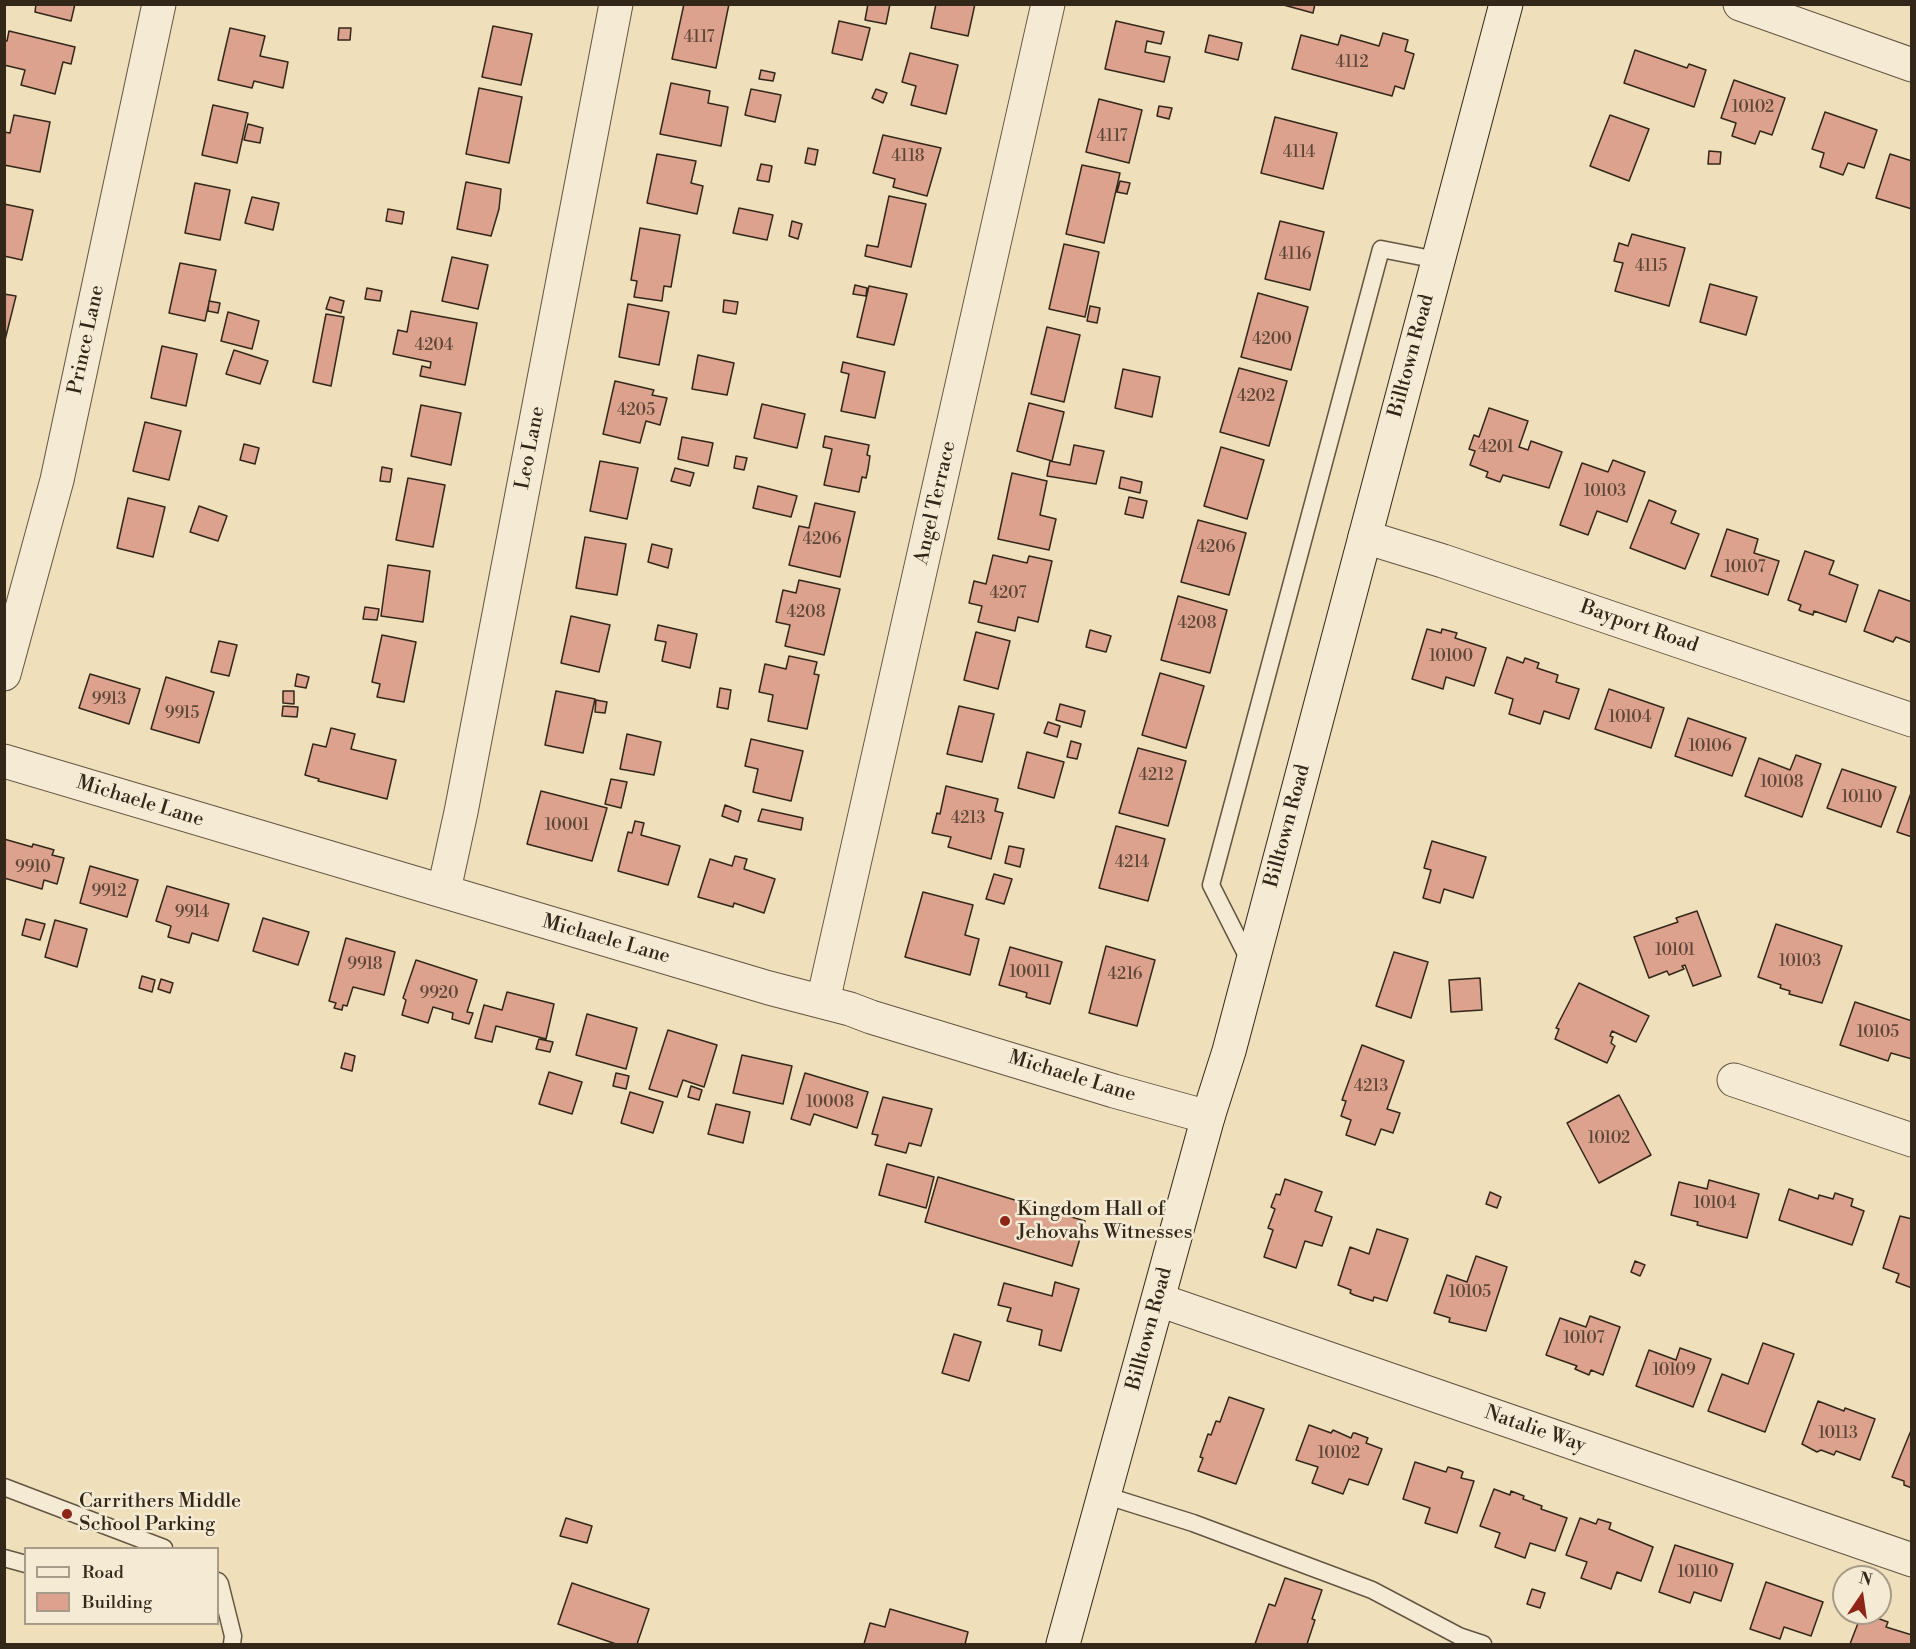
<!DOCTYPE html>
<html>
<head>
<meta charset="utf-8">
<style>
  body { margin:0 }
  #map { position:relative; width:1916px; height:1649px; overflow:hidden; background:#efdfbb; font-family:"Libre Bodoni",serif }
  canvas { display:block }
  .frame { position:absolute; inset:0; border:6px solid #33271a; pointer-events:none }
  .legend { position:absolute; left:24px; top:1547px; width:195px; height:78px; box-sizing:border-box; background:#f5ead3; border:2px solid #a79c89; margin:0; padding:8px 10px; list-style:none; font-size:18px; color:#33271a }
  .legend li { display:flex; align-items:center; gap:12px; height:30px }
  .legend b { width:30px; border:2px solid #a79c89 }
  .north { position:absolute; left:1832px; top:1565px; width:60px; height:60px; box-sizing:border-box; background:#f5ead3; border:2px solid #a79c89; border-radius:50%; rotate:13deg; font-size:16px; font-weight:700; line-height:24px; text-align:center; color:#33271a }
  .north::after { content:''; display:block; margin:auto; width:21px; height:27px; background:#8f2418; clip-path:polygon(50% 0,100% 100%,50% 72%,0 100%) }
</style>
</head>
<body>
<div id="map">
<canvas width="1916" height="1649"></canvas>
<div class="frame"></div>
<ul class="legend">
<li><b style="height:8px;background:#f5ead3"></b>Road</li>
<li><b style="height:16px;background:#dca28d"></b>Building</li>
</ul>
<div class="north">N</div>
</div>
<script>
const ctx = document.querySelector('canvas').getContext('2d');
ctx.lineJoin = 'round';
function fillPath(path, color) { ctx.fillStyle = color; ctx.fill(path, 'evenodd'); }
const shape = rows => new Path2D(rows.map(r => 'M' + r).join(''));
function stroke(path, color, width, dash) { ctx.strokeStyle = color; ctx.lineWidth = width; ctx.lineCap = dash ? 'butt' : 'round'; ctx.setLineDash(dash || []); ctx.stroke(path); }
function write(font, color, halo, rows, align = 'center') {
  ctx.font = font + ' "Libre Bodoni",serif'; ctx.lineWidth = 5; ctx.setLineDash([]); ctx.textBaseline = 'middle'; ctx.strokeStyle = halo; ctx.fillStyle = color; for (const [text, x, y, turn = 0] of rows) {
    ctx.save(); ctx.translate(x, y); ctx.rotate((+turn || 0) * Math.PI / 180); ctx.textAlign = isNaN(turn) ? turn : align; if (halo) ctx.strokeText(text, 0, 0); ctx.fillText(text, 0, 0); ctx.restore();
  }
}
const building = shape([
  [36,4,75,4,71,21,35,12,36,4],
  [684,4,729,4,716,68,672,59,684,4],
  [868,4,890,4,886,24,865,20,868,4],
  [936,4,975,4,968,36,931,28,936,4],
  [1280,4,1315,4,1313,13,1280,4],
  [839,21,870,28,862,60,832,53,839,21],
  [1116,21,1164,32,1161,44,1147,41,1145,52,1170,57,1164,82,1105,69,1116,21],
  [493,26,532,34,521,85,482,77,493,26],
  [230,28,265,36,260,56,288,62,283,88,254,81,252,88,218,80,230,28],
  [339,28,351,28,350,40,338,40,339,28],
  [9,31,75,47,71,64,63,62,55,94,21,85,25,70,4,65,4,40,7,41,9,31],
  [1383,33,1408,40,1405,51,1414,54,1404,89,1395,86,1392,96,1292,69,1301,35,1338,45,1341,35,1379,46,1383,33],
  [1209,35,1242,43,1238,60,1205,52,1209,35],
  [1635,50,1687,68,1689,64,1706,70,1694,107,1624,83,1635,50],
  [910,53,958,65,946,114,911,105,916,86,902,82,910,53],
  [761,70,775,73,773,81,759,79,761,70],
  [1734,80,1785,98,1772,135,1760,131,1755,144,1732,136,1736,123,1721,118,1734,80],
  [671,83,710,91,708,103,728,107,721,146,660,134,671,83],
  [479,88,522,97,509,163,466,154,479,88],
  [751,89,781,95,775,122,745,115,751,89],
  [876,89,887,93,883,103,872,98,876,89],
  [1099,99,1142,110,1129,163,1086,152,1099,99],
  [213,105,248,113,237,163,202,155,213,105],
  [1159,106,1172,108,1169,119,1157,116,1159,106],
  [1825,112,1877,130,1864,168,1848,163,1843,175,1820,167,1824,153,1812,149,1825,112],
  [14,115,50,122,40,172,4,165,4,132,10,133,14,115],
  [1610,115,1649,129,1629,181,1590,166,1610,115],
  [1275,117,1337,133,1323,189,1261,173,1275,117],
  [248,124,263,128,260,143,244,140,248,124],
  [883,135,941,148,927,196,893,187,895,179,873,173,883,135],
  [808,148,818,150,815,165,805,163,808,148],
  [1709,151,1721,152,1720,164,1708,164,1709,151],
  [657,154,696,161,691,183,703,186,697,214,647,203,657,154],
  [1890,154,1912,161,1912,209,1876,198,1890,154],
  [761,164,772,166,769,182,757,180,761,164],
  [1082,165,1120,173,1104,243,1066,234,1082,165],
  [1120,181,1130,183,1127,194,1117,192,1120,181],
  [466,182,501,189,499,209,491,236,457,229,466,182],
  [195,183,230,190,220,240,185,233,195,183],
  [889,196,926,204,911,267,865,256,867,245,878,247,889,196],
  [252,197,279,203,273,230,245,223,252,197],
  [4,204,33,210,22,260,4,256,4,204],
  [739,208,773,215,767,240,733,233,739,208],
  [388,209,404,212,402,224,386,221,388,209],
  [792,221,802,224,798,239,789,236,792,221],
  [1280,221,1324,232,1310,290,1265,279,1280,221],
  [640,228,680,235,671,287,664,286,662,301,634,297,637,281,631,280,640,228],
  [1632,234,1685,248,1669,306,1615,291,1623,263,1614,261,1619,243,1628,246,1632,234],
  [1064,244,1099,252,1085,317,1049,309,1064,244],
  [452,257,488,265,478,309,442,301,452,257],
  [180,263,216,270,205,321,169,313,180,263],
  [1710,284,1757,297,1746,335,1700,322,1710,284],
  [855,285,867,288,866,296,853,294,855,285],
  [869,286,907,294,894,345,857,337,869,286],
  [367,288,382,291,380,301,365,299,367,288],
  [1258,293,1308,307,1291,370,1241,357,1258,293],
  [4,294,16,296,4,344,4,294],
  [330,297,344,301,341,313,326,309,330,297],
  [724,300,738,302,736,314,723,312,724,300],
  [209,301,220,303,218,313,208,311,209,301],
  [628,304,669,312,659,365,619,357,628,304],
  [1090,306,1100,308,1097,323,1087,321,1090,306],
  [411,311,477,323,465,385,420,376,422,366,430,368,431,362,393,354,398,330,407,332,411,311],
  [228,312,259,321,252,349,221,341,228,312],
  [326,314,344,317,331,386,313,382,326,314],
  [1047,327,1080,335,1064,402,1031,394,1047,327],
  [162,346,197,354,186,406,151,398,162,346],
  [234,350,268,361,260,384,226,374,234,350],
  [698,355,734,363,727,395,692,389,698,355],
  [843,362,885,372,875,418,841,411,849,374,841,372,843,362],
  [1239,368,1287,381,1269,446,1220,432,1239,368],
  [1123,369,1160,377,1152,417,1115,408,1123,369],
  [615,381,654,390,652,395,667,398,660,425,646,421,640,443,603,434,615,381],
  [1029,403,1064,412,1052,461,1017,451,1029,403],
  [762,404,805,414,797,448,754,438,762,404],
  [421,405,461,413,451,465,411,456,421,405],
  [1489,408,1528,421,1519,447,1528,450,1531,441,1562,452,1549,488,1503,475,1500,482,1486,477,1488,472,1470,465,1475,451,1469,449,1474,435,1479,437,1489,408],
  [145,422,181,431,169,480,133,471,145,422],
  [825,436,869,445,867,455,870,456,868,469,866,478,862,477,859,492,824,485,832,449,823,447,825,436],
  [682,437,713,443,708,466,678,459,682,437],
  [244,444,259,448,255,464,240,460,244,444],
  [1074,445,1104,451,1096,484,1047,476,1050,461,1070,465,1074,445],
  [1221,447,1264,460,1247,519,1204,506,1221,447],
  [736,456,747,458,744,470,734,468,736,456],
  [1613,460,1645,472,1627,522,1597,511,1588,535,1560,525,1582,463,1608,472,1613,460],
  [600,461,638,468,627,519,590,511,600,461],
  [382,467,392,469,390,482,380,481,382,467],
  [675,468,694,473,690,486,671,481,675,468],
  [1012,473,1047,481,1040,515,1056,519,1049,550,998,539,1012,473],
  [1121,477,1142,482,1140,493,1119,488,1121,477],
  [408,478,445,485,433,547,396,540,408,478],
  [758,486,797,496,791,517,753,508,758,486],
  [1129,497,1147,501,1143,518,1125,514,1129,497],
  [128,498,165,507,153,557,117,548,128,498],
  [1649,500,1676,511,1671,523,1699,534,1685,569,1630,548,1649,500],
  [815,503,855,512,840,577,789,565,799,526,809,528,815,503],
  [199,506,227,516,218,541,190,532,199,506],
  [1198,520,1246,533,1229,595,1181,582,1198,520],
  [1727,529,1758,539,1754,553,1779,561,1768,595,1711,576,1727,529],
  [585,537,626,544,617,595,576,588,585,537],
  [652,544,672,549,668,568,648,562,652,544],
  [1805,551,1834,561,1829,574,1858,585,1846,622,1814,611,1813,615,1801,611,1799,610,1801,605,1788,600,1805,551],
  [993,555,1027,563,1029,556,1052,561,1038,622,1018,617,1015,631,978,622,982,606,969,603,974,581,986,584,993,555],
  [388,565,430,571,423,622,381,616,388,565],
  [799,580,840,589,824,655,785,646,790,625,776,622,783,590,796,593,799,580],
  [1879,590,1912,602,1912,643,1896,637,1893,642,1864,631,1879,590],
  [1178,596,1227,610,1210,673,1161,660,1178,596],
  [365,607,379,609,377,620,363,619,365,607],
  [571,616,610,625,599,672,561,663,571,616],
  [658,625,697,634,690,668,662,661,666,642,655,640,658,625],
  [1427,629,1441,633,1442,629,1457,633,1455,638,1486,648,1474,686,1446,677,1443,689,1412,679,1427,629],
  [1090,630,1111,636,1106,652,1086,647,1090,630],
  [976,632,1010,641,998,689,964,680,976,632],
  [382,635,416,642,404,702,377,697,380,684,372,682,382,635],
  [219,641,237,645,229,676,211,672,219,641],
  [789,656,817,662,814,674,819,675,807,729,768,721,773,695,759,692,765,664,786,669,789,656],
  [1507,657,1523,663,1525,658,1539,663,1537,668,1558,675,1556,682,1579,689,1569,719,1544,711,1540,724,1509,714,1513,699,1495,693,1507,657],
  [1160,673,1204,686,1186,748,1142,735,1160,673],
  [90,674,140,689,129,724,79,708,90,674],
  [297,674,309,677,306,688,295,686,297,674],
  [166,677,214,692,199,743,151,729,166,677],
  [720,688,731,690,728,709,717,707,720,688],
  [1609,689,1664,708,1651,748,1595,729,1609,689],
  [283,691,294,691,294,704,283,703,283,691],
  [556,691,595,699,583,753,545,745,556,691],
  [596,700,607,702,605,713,595,712,596,700],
  [1060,704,1085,711,1081,727,1056,720,1060,704],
  [283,706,298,707,297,717,282,716,283,706],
  [959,706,994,714,982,762,947,754,959,706],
  [1688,718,1746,738,1732,776,1675,756,1688,718],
  [1048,722,1060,726,1057,737,1044,733,1048,722],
  [331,728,355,734,351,749,396,760,387,799,318,781,319,779,305,775,313,744,326,747,331,728],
  [627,734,661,742,654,775,620,769,627,734],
  [751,739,803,751,791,801,753,792,758,769,745,766,751,739],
  [1071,741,1081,744,1077,759,1067,757,1071,741],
  [1138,748,1186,761,1168,826,1119,813,1138,748],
  [1027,752,1064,762,1054,798,1018,788,1027,752],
  [1796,755,1821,764,1802,817,1745,796,1759,758,1790,770,1796,755],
  [1842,769,1896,787,1881,827,1827,808,1842,769],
  [611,779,627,782,621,808,605,804,611,779],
  [946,786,998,799,995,811,1003,813,991,859,948,847,951,837,932,833,937,813,940,814,946,786],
  [541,791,607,808,592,861,527,844,541,791],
  [1911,793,1912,794,1912,837,1897,832,1911,793],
  [725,805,741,811,738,822,722,816,725,805],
  [762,809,803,818,801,830,758,821,762,809],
  [635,821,644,823,641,835,680,846,668,885,618,871,628,832,632,833,635,821],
  [1116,826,1165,839,1148,901,1099,888,1116,826],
  [4,839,32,847,33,844,51,849,54,850,52,855,64,858,57,884,44,880,42,889,4,878,4,839],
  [1432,841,1486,857,1473,898,1444,889,1440,903,1423,898,1431,870,1424,868,1432,841],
  [1009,846,1024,849,1020,867,1005,863,1009,846],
  [735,856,747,859,744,869,775,879,764,913,734,903,733,907,698,897,710,859,732,866,735,856],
  [90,866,138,880,127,917,80,903,90,866],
  [994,874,1012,879,1004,904,986,899,994,874],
  [167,886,229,904,218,941,192,933,189,943,168,937,171,926,156,921,167,886],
  [923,892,973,905,965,935,979,939,970,975,905,957,923,892],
  [1697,911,1721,976,1693,986,1685,965,1682,966,1684,969,1669,975,1667,971,1649,978,1634,937,1678,922,1676,918,1697,911],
  [263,918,309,932,298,965,253,951,263,918],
  [26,919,45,924,40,940,22,935,26,919],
  [55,920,87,929,77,967,45,957,55,920],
  [1776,924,1842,946,1822,1003,1789,994,1790,991,1780,988,1781,985,1758,977,1776,924],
  [346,938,395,952,384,995,353,987,347,1006,343,1005,342,1010,334,1008,336,1003,329,1001,346,938],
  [1106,946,1155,960,1137,1026,1089,1013,1106,946],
  [1010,947,1062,962,1050,1004,1026,997,1027,993,1024,992,999,985,1010,947],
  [1394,952,1428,962,1411,1018,1376,1006,1394,952],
  [416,960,477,980,467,1012,473,1013,469,1024,452,1019,453,1013,433,1007,428,1023,402,1015,406,1000,403,998,416,960],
  [142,976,155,980,152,992,139,988,142,976],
  [1480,978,1482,1010,1451,1012,1449,980,1480,978],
  [161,979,173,983,170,993,158,989,161,979],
  [1579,983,1649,1016,1636,1042,1612,1031,1610,1036,1613,1037,1611,1043,1615,1046,1607,1063,1555,1039,1559,1029,1556,1028,1579,983],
  [507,992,554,1004,546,1039,496,1026,492,1042,475,1038,484,1005,502,1010,507,992],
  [1855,1002,1912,1021,1912,1059,1891,1053,1888,1061,1840,1045,1855,1002],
  [587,1014,637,1028,626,1069,576,1055,587,1014],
  [668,1030,717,1045,704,1087,683,1080,677,1097,649,1089,668,1030],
  [539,1039,553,1042,550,1052,536,1049,539,1039],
  [1362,1045,1404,1061,1387,1109,1400,1113,1393,1133,1381,1129,1375,1145,1346,1135,1351,1120,1341,1116,1346,1101,1342,1100,1362,1045],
  [345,1053,355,1056,352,1071,341,1068,345,1053],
  [742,1055,792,1066,783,1104,733,1093,742,1055],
  [549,1072,582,1082,572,1114,539,1104,549,1072],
  [616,1073,629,1076,626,1089,613,1086,616,1073],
  [805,1073,868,1092,857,1128,814,1114,810,1125,791,1119,805,1073],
  [691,1086,702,1090,699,1100,688,1097,691,1086],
  [630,1092,663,1102,653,1133,621,1123,630,1092],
  [1619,1095,1651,1155,1599,1183,1567,1123,1619,1095],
  [883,1097,932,1109,921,1146,909,1143,906,1153,875,1145,878,1135,872,1134,883,1097],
  [716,1104,750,1112,743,1143,708,1134,716,1104],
  [887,1164,934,1177,926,1208,879,1195,887,1164],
  [938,1177,1085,1221,1072,1266,925,1222,938,1177],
  [1285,1179,1322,1192,1315,1211,1332,1217,1322,1246,1305,1241,1296,1268,1264,1257,1273,1230,1268,1228,1275,1209,1271,1207,1276,1194,1280,1195,1285,1179],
  [1709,1180,1759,1194,1747,1238,1697,1225,1698,1222,1671,1215,1679,1182,1707,1189,1709,1180],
  [1789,1189,1818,1199,1819,1195,1833,1199,1835,1193,1853,1199,1851,1206,1864,1211,1852,1245,1779,1220,1789,1189],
  [1490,1192,1501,1197,1497,1208,1486,1204,1490,1192],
  [1900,1216,1912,1219,1912,1288,1896,1282,1899,1274,1883,1268,1900,1216],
  [1377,1229,1408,1239,1387,1301,1374,1297,1373,1301,1354,1295,1350,1293,1351,1290,1338,1285,1350,1247,1369,1254,1377,1229],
  [1476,1256,1507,1267,1486,1331,1449,1322,1450,1318,1434,1313,1447,1275,1467,1282,1476,1256],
  [1635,1261,1645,1265,1640,1276,1631,1272,1635,1261],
  [1055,1282,1079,1289,1061,1351,1039,1345,1042,1330,1007,1321,1011,1308,998,1305,1004,1283,1052,1296,1055,1282],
  [1590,1316,1620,1327,1603,1375,1591,1370,1589,1375,1575,1369,1577,1366,1546,1355,1560,1318,1586,1327,1590,1316],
  [954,1334,981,1342,969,1381,942,1373,954,1334],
  [1763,1343,1794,1354,1765,1432,1708,1411,1722,1374,1748,1384,1763,1343],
  [1680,1348,1711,1359,1693,1407,1636,1386,1649,1350,1676,1360,1680,1348],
  [1229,1397,1264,1409,1236,1484,1198,1471,1203,1458,1200,1457,1208,1434,1211,1435,1216,1421,1220,1422,1229,1397],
  [1818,1401,1844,1411,1845,1408,1875,1419,1860,1460,1836,1451,1834,1455,1821,1450,1817,1452,1802,1444,1818,1401],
  [1309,1425,1331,1433,1333,1430,1351,1438,1353,1433,1355,1433,1368,1438,1366,1443,1382,1449,1368,1485,1349,1479,1343,1494,1312,1483,1318,1467,1296,1460,1309,1425],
  [1912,1428,1912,1488,1904,1485,1904,1481,1892,1477,1912,1428],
  [1415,1462,1446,1472,1448,1467,1459,1470,1463,1472,1461,1478,1474,1481,1457,1533,1425,1523,1430,1508,1403,1499,1415,1462],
  [1494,1489,1510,1495,1511,1491,1524,1496,1523,1499,1542,1506,1541,1509,1567,1518,1555,1551,1530,1543,1525,1558,1495,1547,1500,1533,1480,1526,1494,1489],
  [566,1518,592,1526,587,1543,560,1536,566,1518],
  [1580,1518,1596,1524,1598,1519,1611,1523,1609,1529,1653,1547,1641,1581,1617,1572,1611,1589,1581,1578,1587,1562,1566,1555,1580,1518],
  [1675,1545,1733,1564,1721,1601,1694,1592,1690,1603,1659,1592,1675,1545],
  [1285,1578,1322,1590,1312,1619,1315,1620,1307,1644,1255,1644,1269,1604,1275,1606,1285,1578],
  [1766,1582,1823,1602,1811,1636,1784,1627,1780,1639,1750,1629,1766,1582],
  [572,1583,649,1609,637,1644,616,1644,558,1624,572,1583],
  [1532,1589,1545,1593,1540,1608,1527,1604,1532,1589],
  [890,1609,968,1632,965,1644,864,1644,870,1623,885,1627,890,1609],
  [1874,1617,1888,1622,1886,1627,1912,1635,1912,1644,1850,1644,1860,1618,1872,1622,1874,1617]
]);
const service = shape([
  [1250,962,1211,885,1381,249,1437,260],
  [4,1487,164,1548],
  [1104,1495,1193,1523,1372,1590,1459,1636,1483,1644],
  [4,1558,26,1564],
  [218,1581,220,1584,233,1636,232,1644]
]);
const minor = shape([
  [1740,4,1912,65],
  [1365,537,1443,561,1912,720],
  [4,674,57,480,159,4],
  [4,761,769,988,850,1009,871,1017,1114,1091,1208,1117],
  [444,890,461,812,616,4],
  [823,1001,1048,4],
  [1734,1080,1912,1140],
  [1159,1300,1912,1560]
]);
const secondary = shape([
  [1063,1644,1208,1117,1229,1051,1506,4]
]);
const markers = [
  [1005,1221,6,"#8f2418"],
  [67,1514,6,"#8f2418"]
];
const numberNames = [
  ["4117",699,38],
  ["4112",1352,63],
  ["10102",1753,108],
  ["4117",1112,137],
  ["4114",1299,153],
  ["4118",908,157],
  ["4116",1295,255],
  ["4115",1651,267],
  ["4200",1272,340],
  ["4204",434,346],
  ["4202",1256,397],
  ["4205",636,411],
  ["4201",1496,448],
  ["10103",1605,492],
  ["4206",822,540],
  ["4206",1216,548],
  ["10107",1745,568],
  ["4207",1008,594],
  ["4208",806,613],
  ["4208",1197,624],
  ["10100",1451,657],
  ["9913",109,700],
  ["9915",182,714],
  ["10104",1630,718],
  ["10106",1710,747],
  ["4212",1156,776],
  ["10108",1782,783],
  ["10110",1862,798],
  ["4213",968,819],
  ["10001",567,826],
  ["4214",1132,863],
  ["9910",33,868],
  ["9912",109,892],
  ["9914",192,913],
  ["10101",1675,951],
  ["10103",1800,962],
  ["9918",365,965],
  ["10011",1030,973],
  ["4216",1125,975],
  ["9920",439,994],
  ["10105",1878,1033],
  ["4213",1371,1087],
  ["10008",830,1103],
  ["10102",1609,1139],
  ["10104",1715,1204],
  ["10105",1470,1293],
  ["10107",1584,1339],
  ["10109",1674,1371],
  ["10113",1838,1434],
  ["10102",1339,1454],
  ["10110",1698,1573]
];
const streetNames = [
  ["Prince Lane",87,340,-78],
  ["Billtown Road",1412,356,-75],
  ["Leo Lane",531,448,-79],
  ["Angel Terrace",936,503,-77],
  ["Bayport Road",1639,627,19],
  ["Michaele Lane",140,802,17],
  ["Billtown Road",1288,826,-75],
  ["Michaele Lane",606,940,16],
  ["Michaele Lane",1072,1077,17],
  ["Billtown Road",1150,1329,-75],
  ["Natalie Way",1535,1430,19]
];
const poiNames = [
  ["Kingdom Hall of",1017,1210],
  ["Jehovahs Witnesses",1017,1233],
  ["Carrithers Middle",79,1502],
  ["School Parking",79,1525]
];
fillPath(building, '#dca28d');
stroke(building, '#33271a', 1.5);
stroke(service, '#625542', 19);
stroke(minor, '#625542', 35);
stroke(secondary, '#33271a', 35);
stroke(service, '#f5ead3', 16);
stroke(minor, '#f5ead3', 33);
stroke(secondary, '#f5ead3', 33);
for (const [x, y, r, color] of markers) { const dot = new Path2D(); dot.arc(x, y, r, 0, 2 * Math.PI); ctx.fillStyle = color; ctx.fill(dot); stroke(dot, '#f5ead3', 2); }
write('16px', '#5d4637', null, numberNames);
write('20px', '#33271a', '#f5ead3', streetNames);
write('20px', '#33271a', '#f5ead3', poiNames, 'left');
</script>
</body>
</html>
